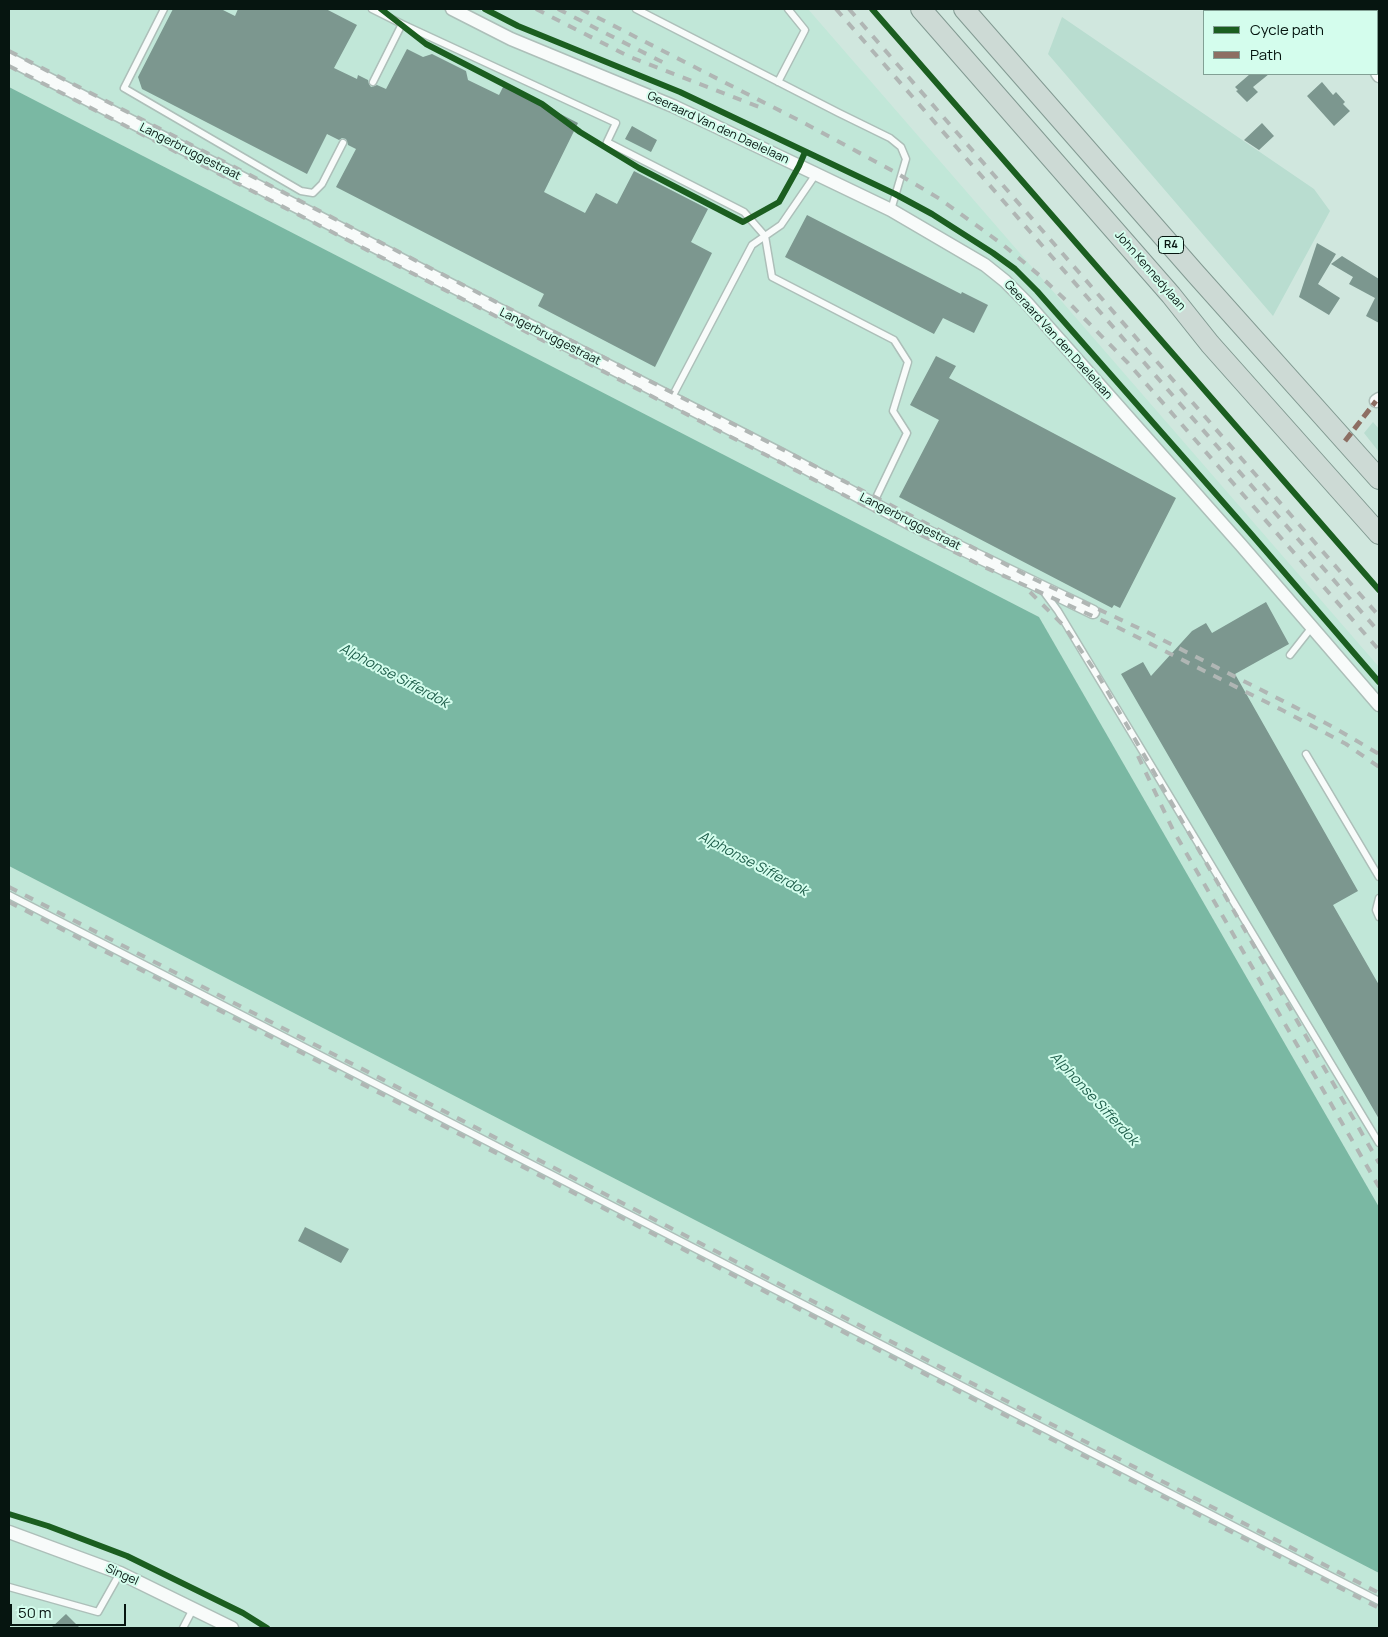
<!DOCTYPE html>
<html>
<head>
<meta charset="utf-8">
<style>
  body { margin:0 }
  #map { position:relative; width:1388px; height:1637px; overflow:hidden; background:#d0e7de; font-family:Manrope,sans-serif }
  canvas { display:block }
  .frame { position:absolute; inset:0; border:10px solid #061510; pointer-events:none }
  .legend { position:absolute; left:1203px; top:10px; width:175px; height:65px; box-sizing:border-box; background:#d4fded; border:1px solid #82a095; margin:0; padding:6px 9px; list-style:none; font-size:15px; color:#061510 }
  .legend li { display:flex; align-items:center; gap:10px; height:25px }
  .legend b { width:25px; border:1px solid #82a095 }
  .scale { position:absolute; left:10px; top:1604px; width:116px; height:22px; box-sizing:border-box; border:2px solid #061510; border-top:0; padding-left:6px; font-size:15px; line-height:18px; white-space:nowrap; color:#061510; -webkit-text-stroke:4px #d4fded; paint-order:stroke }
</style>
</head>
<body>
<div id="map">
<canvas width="1388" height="1637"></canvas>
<div class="frame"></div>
<ul class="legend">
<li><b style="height:6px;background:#1b5e20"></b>Cycle path</li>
<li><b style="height:6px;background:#8d6e63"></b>Path</li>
</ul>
<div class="scale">50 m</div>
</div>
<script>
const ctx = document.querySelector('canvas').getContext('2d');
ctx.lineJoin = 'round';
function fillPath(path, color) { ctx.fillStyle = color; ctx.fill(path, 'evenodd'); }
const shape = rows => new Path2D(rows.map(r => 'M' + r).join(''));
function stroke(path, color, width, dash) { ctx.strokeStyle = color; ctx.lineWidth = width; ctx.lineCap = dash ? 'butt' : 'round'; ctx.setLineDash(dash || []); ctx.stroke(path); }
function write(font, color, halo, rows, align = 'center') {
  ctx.font = font + ' Manrope,sans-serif'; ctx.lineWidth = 4; ctx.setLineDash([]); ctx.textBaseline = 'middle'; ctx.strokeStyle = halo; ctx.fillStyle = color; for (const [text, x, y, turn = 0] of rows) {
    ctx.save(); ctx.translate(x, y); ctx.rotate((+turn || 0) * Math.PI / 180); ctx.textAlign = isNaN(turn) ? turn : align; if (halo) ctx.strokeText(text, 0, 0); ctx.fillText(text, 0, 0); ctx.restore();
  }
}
const built = shape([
  [9,9,808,9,1379,667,1379,1207,1039,617,9,87],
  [9,866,1379,1573,1379,1628,9,1628]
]);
const green = shape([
  [1062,17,1314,189,1330,211,1273,316,1048,54],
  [1373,422,1379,429,1379,452,1364,433]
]);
const water = shape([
  [9,87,1039,617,1379,1207,1379,1573,9,866]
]);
const building = shape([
  [173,9,221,9,235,16,238,9,326,9,357,25,334,68,357,79,358,75,368,80,369,84,371,87,377,85,386,89,407,49,423,57,432,54,466,71,468,80,499,95,504,85,578,123,544,192,585,213,596,193,617,204,634,171,708,209,691,242,712,253,655,367,538,306,544,294,336,187,356,149,348,145,346,139,342,138,339,140,327,134,307,174,142,89,138,77],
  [1250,74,1269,74,1253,87,1258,92,1247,102,1236,91,1238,90,1235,87],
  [1322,82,1333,95,1336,92,1345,102,1343,104,1350,111,1334,126,1307,96],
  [1262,123,1274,136,1259,150,1244,140],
  [632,126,657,140,651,152,625,139],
  [807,215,961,294,962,292,988,305,974,333,943,318,934,334,785,257],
  [1317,243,1336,254,1318,284,1340,298,1329,315,1299,297],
  [1342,256,1379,279,1379,323,1366,316,1375,298,1349,284,1353,277,1331,264],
  [936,356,956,366,949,378,1176,498,1120,608,1114,605,1112,608,899,497,939,420,910,405],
  [1266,602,1289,644,1235,674,1358,891,1333,905,1379,985,1379,1119,1121,674,1143,662,1151,676,1192,631,1206,623,1212,633],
  [305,1227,349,1249,341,1263,298,1241],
  [66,1614,80,1628,51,1628]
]);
const service = shape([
  [164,9,124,88,301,191,313,193,322,184,343,143],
  [372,9,402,24],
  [636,9,839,113,890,138,901,147,906,159,891,210],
  [373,82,402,24,616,123,607,142,744,212,765,236,772,277,894,340,908,362,893,411,907,433,873,504],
  [778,82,805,30,788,9],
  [671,399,752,245,781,225,816,174],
  [1044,592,1058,611,1379,1143],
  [1290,655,1312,627],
  [1306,754,1379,877],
  [9,895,1379,1601],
  [1379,898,1376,910,1379,917],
  [9,1587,98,1612,120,1573],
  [183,1628,193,1609]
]);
const minor = shape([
  [452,9,511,39,673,106,816,174,891,210,985,265,1005,281,1026,302,1241,545,1379,705],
  [1319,9,1321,11],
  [9,59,782,455,909,523,1093,612],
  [1377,73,1379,76],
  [1376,401,1379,399],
  [9,1532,120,1573,232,1628]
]);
const trunk = shape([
  [921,9,1171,295,1210,344,1379,534],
  [964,9,1195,273,1379,479]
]);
const rail = shape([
  [536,9,630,57,762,108],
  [558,9,670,66],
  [581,9,806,124,893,171,940,199,1002,244,1039,275,1073,307,1128,363,1379,650],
  [836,9,1379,632],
  [849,9,1379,616],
  [9,51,1034,579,1147,632,1289,704,1333,727,1379,754],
  [9,66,982,566,1119,628,1284,711,1346,744,1379,767],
  [1030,592,1064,626,1098,675,1379,1163],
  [1138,756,1173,830,1379,1187],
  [9,887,1379,1593],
  [9,902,1379,1608]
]);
const quiet = shape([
  [1345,441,1376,401]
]);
const cycleway = shape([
  [381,9,426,44,542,104,580,132,639,168,743,222,779,202,799,166,805,152],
  [485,9,518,26,680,92,895,194,932,214,993,253,1015,269,1037,291,1252,535,1379,682],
  [872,9,1379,590],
  [9,1514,48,1526,127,1556,243,1613,267,1628]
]);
const shields = [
  [1171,245,25]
];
const shieldNames = [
  ["R4",1171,245]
];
const streetNames = [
  ["Geeraard Van den Daelelaan",718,128,25],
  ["Langerbruggestraat",190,152,27],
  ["John Kennedylaan",1150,271,49],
  ["Langerbruggestraat",550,337,27],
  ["Geeraard Van den Daelelaan",1058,340,48],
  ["Langerbruggestraat",910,522,27],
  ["Singel",122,1575,24]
];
const waterNames = [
  ["Alphonse Sifferdok",394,676,28],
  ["Alphonse Sifferdok",753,864,28],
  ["Alphonse Sifferdok",1094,1099,47]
];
fillPath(built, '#c1e7d8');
fillPath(green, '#b9ddd0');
fillPath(water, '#7ab8a3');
fillPath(building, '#7c978f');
stroke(service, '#adbfb9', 9);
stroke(minor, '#adbfb9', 15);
stroke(trunk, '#829a92', 22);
stroke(service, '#f8fbfa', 6);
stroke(minor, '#f8fbfa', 12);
stroke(trunk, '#cddad5', 20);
stroke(rail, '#b0b6b4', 4, [9, 9]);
stroke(quiet, '#8d6e63', 5, [10, 5]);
stroke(cycleway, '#1b5e20', 6);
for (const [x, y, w] of shields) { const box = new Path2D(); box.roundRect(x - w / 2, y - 8.5, w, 17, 4); ctx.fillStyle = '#d4fded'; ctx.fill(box); stroke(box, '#061510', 1); }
write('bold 11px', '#061510', null, shieldNames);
write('12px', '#061510', '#d4fded', streetNames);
write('italic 14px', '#1f5e4b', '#d4fded', waterNames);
</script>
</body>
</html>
